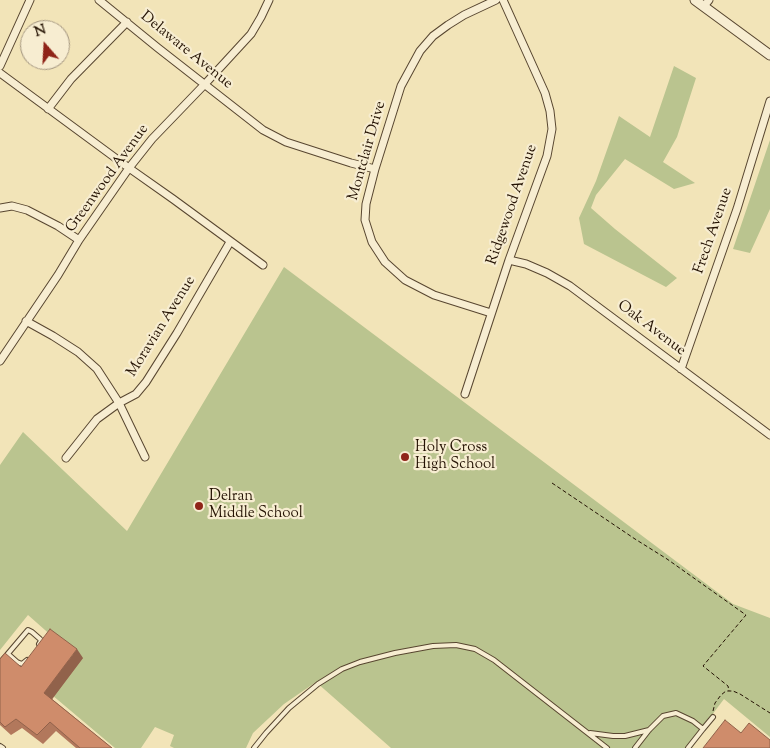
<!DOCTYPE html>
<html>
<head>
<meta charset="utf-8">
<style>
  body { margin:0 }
  #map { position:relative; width:770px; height:748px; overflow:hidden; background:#f2e4b8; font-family:"Sorts Mill Goudy",serif }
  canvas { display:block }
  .north { position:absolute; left:20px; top:20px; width:50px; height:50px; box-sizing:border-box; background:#f7edd1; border:1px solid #a3957f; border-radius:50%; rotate:341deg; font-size:14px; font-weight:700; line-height:20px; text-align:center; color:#241203 }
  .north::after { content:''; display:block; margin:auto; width:18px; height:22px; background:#8f2418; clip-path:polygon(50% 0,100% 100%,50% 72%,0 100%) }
</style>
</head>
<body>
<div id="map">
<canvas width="770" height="748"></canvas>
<div class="north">N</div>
</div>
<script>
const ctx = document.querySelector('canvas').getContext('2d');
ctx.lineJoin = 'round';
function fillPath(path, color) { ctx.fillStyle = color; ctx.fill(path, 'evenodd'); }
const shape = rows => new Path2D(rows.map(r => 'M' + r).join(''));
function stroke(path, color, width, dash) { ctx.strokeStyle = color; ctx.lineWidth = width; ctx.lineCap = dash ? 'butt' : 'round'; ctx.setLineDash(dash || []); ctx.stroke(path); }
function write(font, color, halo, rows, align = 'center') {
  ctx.font = font + ' "Sorts Mill Goudy",serif'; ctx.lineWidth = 4.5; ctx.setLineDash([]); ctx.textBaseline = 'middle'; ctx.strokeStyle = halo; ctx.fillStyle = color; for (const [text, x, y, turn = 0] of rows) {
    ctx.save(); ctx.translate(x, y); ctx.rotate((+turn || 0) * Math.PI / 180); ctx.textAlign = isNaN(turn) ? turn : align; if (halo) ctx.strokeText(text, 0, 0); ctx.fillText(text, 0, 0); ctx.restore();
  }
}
const green = shape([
  [674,66,696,78,677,137,663,162,695,183,674,189,625,159,596,195,591,208,615,229,677,278,666,287,584,244,579,218,596,181,619,116,650,137],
  [770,140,770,209,750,253,733,249],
  [284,267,733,604,770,618,770,737,724,699,687,748,391,748,316,682,284,704,253,733,246,748,174,748,170,746,174,735,155,727,141,748,115,748,52,695,79,660,28,615,0,650,0,465,23,432,127,531]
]);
const path = shape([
  [552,483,635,539,667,559,746,615,703,666,728,686,729,691],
  [713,711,715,703,721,695,726,691,733,691,740,694,770,713]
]);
const service = shape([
  [8,654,17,662,22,664,27,660],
  [0,663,28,630,32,632,40,639,41,641,39,644],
  [703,729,713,717],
  [590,733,613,736,625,736,649,730],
  [0,746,3,748],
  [254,748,266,733,289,708,318,684,342,669,360,662,395,653,433,646,456,645,475,649,494,660,607,748],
  [635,748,649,730,663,716,676,713,693,721,703,729,688,748]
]);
const minor = shape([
  [99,0,158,48,263,130,286,142,351,163,375,169],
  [704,6,709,0],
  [0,66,30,0],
  [0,73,129,168,173,199,263,265],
  [48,109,71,79,127,22],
  [0,208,12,206,27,210,58,226,79,240],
  [509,260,526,264,547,273,570,286,770,435],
  [491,313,434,295,405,280,385,262,372,242,365,220,366,204,375,169,401,86,420,51,433,36,448,25,464,15,496,0],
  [26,321,53,336,78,352,97,369,119,403,145,457],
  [0,361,58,275,79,240,129,168,152,139,205,84,251,34,261,17,269,0],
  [681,369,737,209,770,101],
  [465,394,509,260,547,156,552,129,550,111,545,93,503,0],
  [66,458,97,419,119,403,136,394,146,382,177,333,230,242]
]);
const tertiary = shape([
  [695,0,770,55]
]);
const wall = shape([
  [83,658,52,699,112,748,76,748,56,731,43,744,22,728,11,735,0,725,0,659,21,667]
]);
const shadedWall = shape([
  [77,649,83,658,50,702,44,693]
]);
const building = shape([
  [50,629,77,649,44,693,112,748,80,748,50,722,37,735,16,719,5,727,0,722,0,659,5,653,21,667,50,629],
  [725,720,741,733,749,723,770,740,770,748,703,748,725,720]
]);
const markers = [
  [405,457,5,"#8f2418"],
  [199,506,5,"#8f2418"]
];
const streetNames = [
  ["Delaware Avenue",186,51,39],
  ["Montclair Drive",368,151,-74],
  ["Greenwood Avenue",108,179,-54],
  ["Ridgewood Avenue",513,205,-71],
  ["Frech Avenue",714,231,-71],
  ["Moravian Avenue",162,327,-58],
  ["Oak Avenue",651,329,37]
];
const poiNames = [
  ["Holy Cross",415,448],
  ["High School",415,465],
  ["Delran",209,497],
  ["Middle School",209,514]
];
fillPath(green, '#bac48f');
stroke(service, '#584630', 6);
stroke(minor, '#584630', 9);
stroke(tertiary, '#584630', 11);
stroke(path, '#241203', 1, [4, 2.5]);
stroke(service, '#f7edd1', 4);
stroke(minor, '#f7edd1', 7);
stroke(tertiary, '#f7edd1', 9);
fillPath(wall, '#b2785c');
fillPath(shadedWall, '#91624b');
fillPath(building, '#cf8c6b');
stroke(building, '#91624b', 1);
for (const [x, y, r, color] of markers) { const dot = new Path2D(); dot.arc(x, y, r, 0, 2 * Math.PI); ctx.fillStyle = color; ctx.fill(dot); stroke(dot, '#f7edd1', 2); }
write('15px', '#241203', '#f7edd1', streetNames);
write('15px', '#241203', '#f7edd1', poiNames, 'left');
</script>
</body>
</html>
